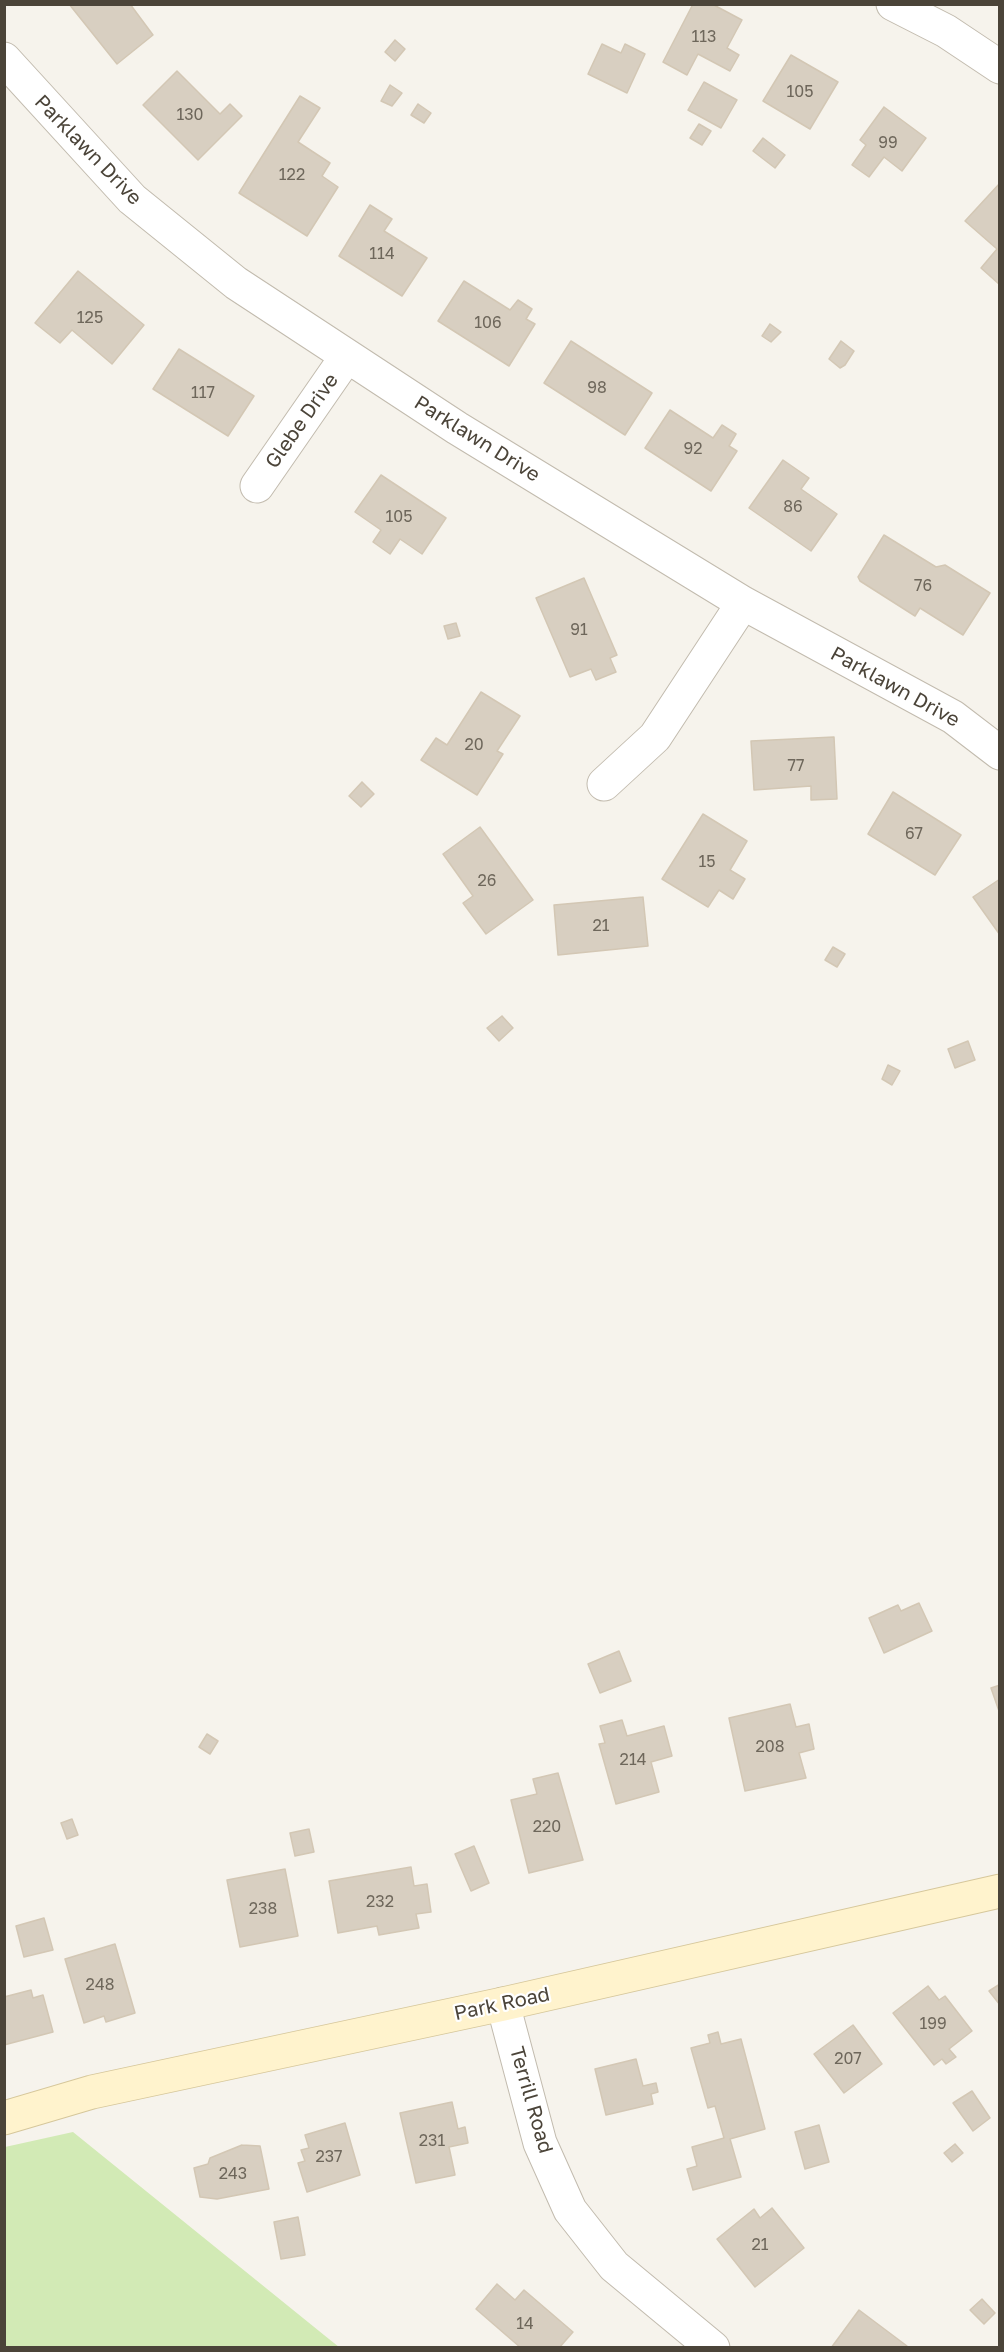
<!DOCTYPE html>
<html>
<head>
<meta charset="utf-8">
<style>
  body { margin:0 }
  #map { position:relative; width:1004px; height:2352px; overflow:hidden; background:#f6f3ec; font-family:"Golos Text",sans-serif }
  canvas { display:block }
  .frame { position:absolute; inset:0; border:6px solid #4b4439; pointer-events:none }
</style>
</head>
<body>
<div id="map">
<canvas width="1004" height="2352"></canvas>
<div class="frame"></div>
</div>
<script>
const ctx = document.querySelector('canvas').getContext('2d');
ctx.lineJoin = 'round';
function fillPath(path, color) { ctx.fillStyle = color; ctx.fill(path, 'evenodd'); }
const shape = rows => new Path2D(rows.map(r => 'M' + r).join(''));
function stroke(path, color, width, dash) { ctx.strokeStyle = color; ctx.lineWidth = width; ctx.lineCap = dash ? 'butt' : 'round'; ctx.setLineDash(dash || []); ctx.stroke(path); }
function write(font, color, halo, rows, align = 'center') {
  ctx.font = font + ' "Golos Text",sans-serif'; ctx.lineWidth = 4.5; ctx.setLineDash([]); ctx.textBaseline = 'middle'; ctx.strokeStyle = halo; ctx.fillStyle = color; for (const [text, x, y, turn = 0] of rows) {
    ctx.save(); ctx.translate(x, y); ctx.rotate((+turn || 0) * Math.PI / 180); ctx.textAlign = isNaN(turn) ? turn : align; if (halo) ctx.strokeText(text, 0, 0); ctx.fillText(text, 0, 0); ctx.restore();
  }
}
const green = shape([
  [73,2132,324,2335,339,2347,5,2347,5,2147]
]);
const building = shape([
  [69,4,130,4,153,35,117,64,69,4],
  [693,4,712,4,742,20,727,48,739,55,730,71,698,54,687,75,663,62,693,4],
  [395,40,405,49,395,61,385,52,395,40],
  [602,44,621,53,625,44,645,54,627,93,588,74,602,44],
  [791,55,838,82,810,129,763,101,791,55],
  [177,71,220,114,230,104,242,116,198,160,143,105,177,71],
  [704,82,737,100,721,128,688,110,704,82],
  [390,85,402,93,392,106,381,101,390,85],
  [300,96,320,108,298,142,330,163,322,176,338,187,307,236,239,193,300,96],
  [418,104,431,113,424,123,411,115,418,104],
  [884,107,926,138,902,171,884,157,869,177,852,165,866,145,860,140,884,107],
  [699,124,711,131,702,145,690,138,699,124],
  [763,138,785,155,775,168,753,151,763,138],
  [1000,183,1000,285,981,268,997,249,965,221,1000,183],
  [370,205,392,219,384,231,427,258,402,296,339,256,370,205],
  [78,271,144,325,112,364,72,330,60,343,35,323,78,271],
  [464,281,510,310,518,300,532,309,526,319,535,324,509,366,438,321,464,281],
  [770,324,781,332,771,342,762,336,770,324],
  [571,341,652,393,625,435,544,383,571,341],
  [841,341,854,351,845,365,840,368,829,359,841,341],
  [179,349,254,396,228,436,153,389,179,349],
  [670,410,713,438,722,425,736,434,729,446,737,451,711,491,645,448,670,410],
  [783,460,809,478,801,489,837,514,811,551,749,508,783,460],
  [381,475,446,518,422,554,400,539,390,554,373,542,381,530,355,512,381,475],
  [884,535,936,567,945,565,990,593,963,635,920,608,915,616,860,581,858,577,884,535],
  [584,578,617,655,610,658,616,672,596,680,591,669,570,677,536,598,584,578],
  [456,623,460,636,448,639,444,626,456,623],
  [481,692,520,716,497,751,503,754,477,795,421,760,436,738,447,745,481,692],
  [834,737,837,799,811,800,811,786,754,790,751,741,834,737],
  [362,782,374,794,361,807,349,796,362,782],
  [893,792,961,835,935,875,868,834,893,792],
  [703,814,747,841,730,870,745,879,733,899,719,890,708,907,662,879,703,814],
  [480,827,533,900,486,934,463,903,473,896,443,854,480,827],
  [1000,879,1000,935,973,897,1000,879],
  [643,897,648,946,558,955,554,905,643,897],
  [833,947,845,954,837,967,825,960,833,947],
  [502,1016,513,1028,499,1041,487,1028,502,1016],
  [968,1041,975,1060,955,1068,948,1049,968,1041],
  [888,1065,900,1071,892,1085,882,1079,888,1065],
  [919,1603,932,1631,884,1653,869,1618,898,1605,901,1611,919,1603],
  [619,1651,631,1681,600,1693,588,1664,619,1651],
  [1000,1685,1000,1714,991,1688,1000,1685],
  [790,1704,796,1727,809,1724,814,1749,799,1753,806,1778,745,1791,729,1718,790,1704],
  [622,1720,627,1736,664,1726,672,1756,651,1762,659,1792,616,1804,599,1744,605,1743,600,1726,622,1720],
  [207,1734,218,1741,210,1754,199,1747,207,1734],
  [558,1773,583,1860,529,1873,511,1800,537,1794,533,1779,558,1773],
  [72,1819,78,1835,67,1839,61,1823,72,1819],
  [309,1829,314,1852,295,1856,290,1833,309,1829],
  [474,1846,489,1883,471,1891,455,1854,474,1846],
  [411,1867,414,1886,427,1884,431,1912,416,1914,419,1928,379,1935,377,1926,338,1933,329,1881,411,1867],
  [285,1869,298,1936,240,1947,227,1880,285,1869],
  [44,1918,53,1950,24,1957,16,1926,44,1918],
  [115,1944,135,2013,106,2022,104,2016,84,2023,65,1959,115,1944],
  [1000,1984,1000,2005,989,1991,1000,1984],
  [928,1986,939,2000,945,1996,972,2031,949,2049,956,2057,946,2064,942,2059,934,2065,893,2013,928,1986],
  [31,1990,33,1998,43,1995,53,2032,4,2045,4,1997,31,1990],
  [853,2025,882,2064,844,2093,814,2054,853,2025],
  [718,2032,721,2044,741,2039,765,2129,730,2139,741,2177,693,2190,687,2169,697,2166,692,2147,724,2138,715,2106,708,2108,691,2048,710,2043,708,2035,718,2032],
  [636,2059,643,2086,656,2083,658,2092,651,2094,653,2104,606,2115,595,2069,636,2059],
  [972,2091,990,2118,973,2131,953,2103,972,2091],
  [452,2102,458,2129,465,2127,468,2143,449,2147,455,2175,416,2183,400,2113,452,2102],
  [345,2123,360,2175,307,2192,298,2163,305,2161,301,2150,309,2148,305,2135,345,2123],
  [819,2125,829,2162,805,2169,795,2132,819,2125],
  [955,2144,963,2153,952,2162,944,2153,955,2144],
  [242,2145,260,2146,269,2189,217,2199,200,2197,194,2168,208,2164,210,2158,242,2145],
  [772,2208,804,2248,755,2287,717,2239,754,2209,760,2218,772,2208],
  [298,2217,305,2255,281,2259,274,2222,298,2217],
  [497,2284,515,2300,524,2290,573,2332,559,2348,521,2348,476,2309,497,2284],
  [982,2299,995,2313,984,2324,970,2310,982,2299],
  [859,2310,907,2346,906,2348,831,2348,859,2310]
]);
const street = shape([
  [893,4,946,31,1000,67],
  [4,59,132,199,236,283,457,428,743,603,953,717,1000,753],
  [257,486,347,356],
  [604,784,655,737,743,603],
  [503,2004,540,2143,570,2210,614,2266,713,2348]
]);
const secondary = shape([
  [4,2118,92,2092,503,2004,1000,1891]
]);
const numberNames = [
  ["113",704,37],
  ["105",800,92],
  ["130",190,115],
  ["99",888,143],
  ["122",292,175],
  ["114",382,254],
  ["125",90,318],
  ["106",488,323],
  ["98",597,388],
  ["117",203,393],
  ["92",693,449],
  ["86",793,507],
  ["105",399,517],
  ["76",923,586],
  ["91",579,630],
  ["20",474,745],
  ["77",796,766],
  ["67",914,834],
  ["15",707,862],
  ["26",487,881],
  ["21",601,926],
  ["208",770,1747],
  ["214",633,1760],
  ["220",547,1827],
  ["232",380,1902],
  ["238",263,1909],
  ["248",100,1985],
  ["199",933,2024],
  ["207",848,2059],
  ["231",432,2141],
  ["237",329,2157],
  ["243",233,2174],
  ["21",760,2245],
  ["14",525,2324]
];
const streetNames = [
  ["Parklawn Drive",88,150,46],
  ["Glebe Drive",302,421,-55],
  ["Parklawn Drive",477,439,32],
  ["Parklawn Drive",895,687,29],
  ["Park Road",502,2004,-12],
  ["Terrill Road",531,2100,74]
];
fillPath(green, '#d2eab5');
fillPath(building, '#d8cfc1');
stroke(building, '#d3c7b4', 1.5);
stroke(street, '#c2bbae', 35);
stroke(secondary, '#d6c79b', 35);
stroke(street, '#fff', 33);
stroke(secondary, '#fff3cd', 33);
write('16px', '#6e675b', null, numberNames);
write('20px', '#4b4439', '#fff', streetNames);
</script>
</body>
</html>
